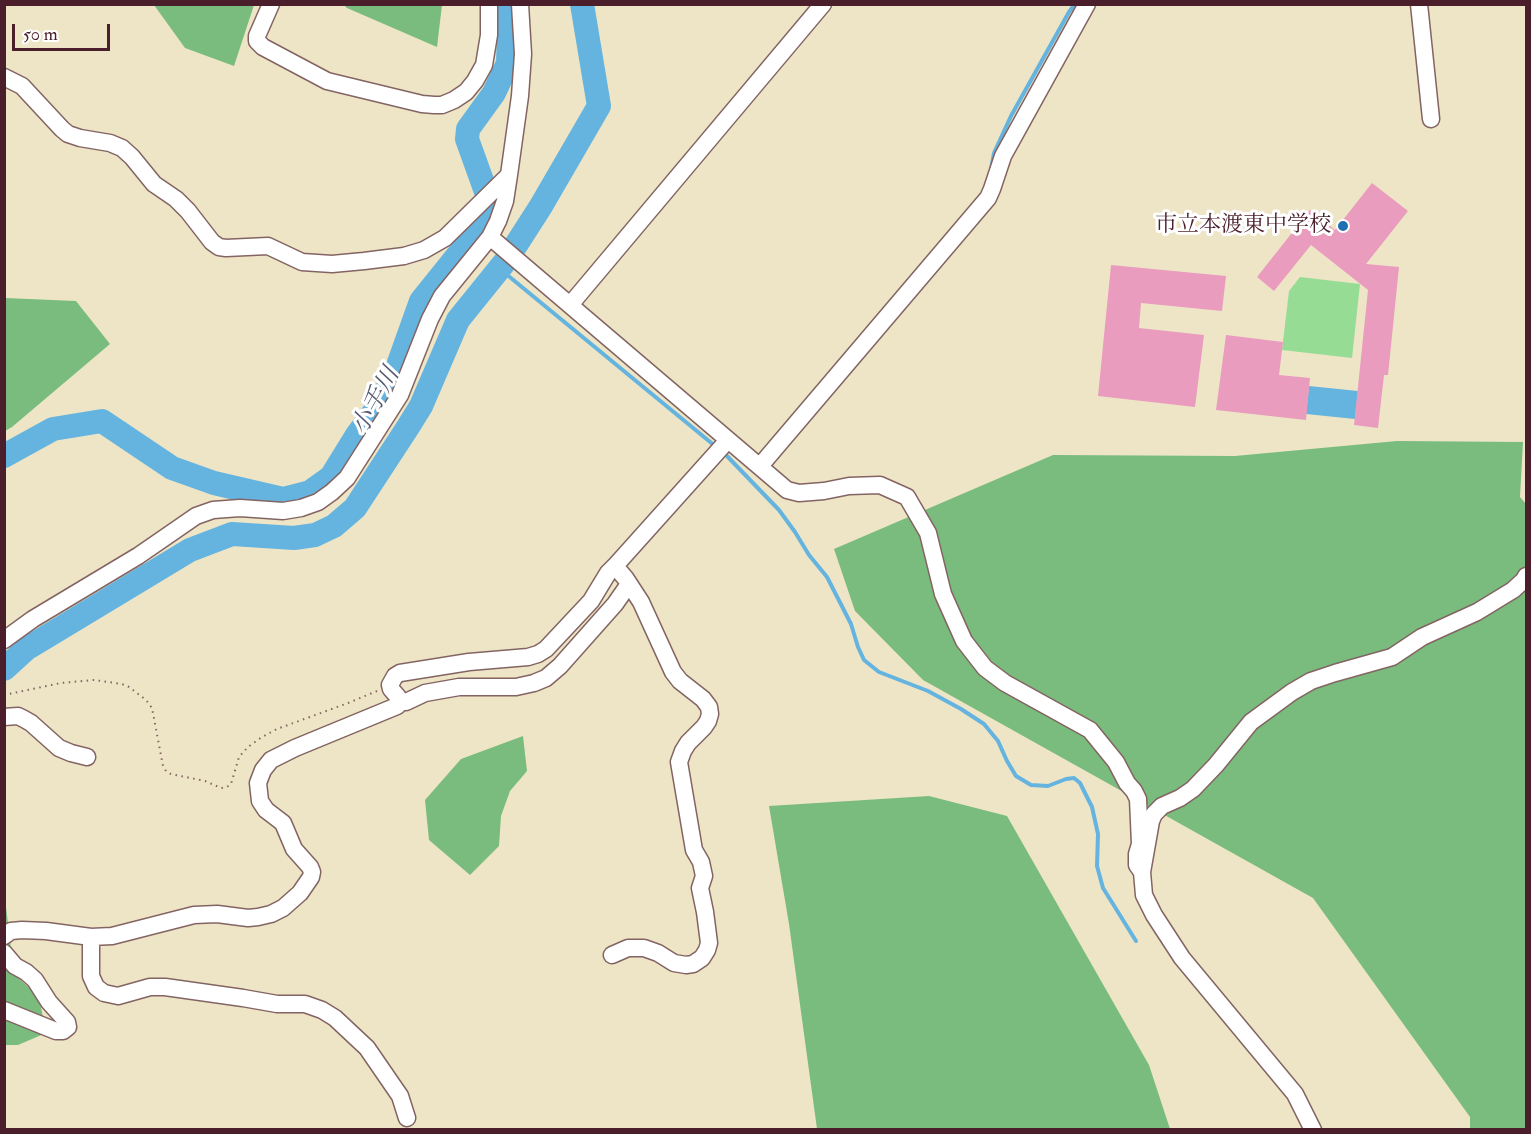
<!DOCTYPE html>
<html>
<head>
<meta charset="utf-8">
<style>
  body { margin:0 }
  #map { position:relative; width:1531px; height:1134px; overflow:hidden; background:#eee5c7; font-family:"IM FELL Double Pica",serif }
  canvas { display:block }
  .frame { position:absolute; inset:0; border:6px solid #4a1f2b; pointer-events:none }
  .scale { position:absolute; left:12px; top:24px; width:98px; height:27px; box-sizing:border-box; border:3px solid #4a1f2b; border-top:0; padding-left:8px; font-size:18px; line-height:21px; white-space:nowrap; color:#4a1f2b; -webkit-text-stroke:4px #fff; paint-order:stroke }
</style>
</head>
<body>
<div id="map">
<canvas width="1531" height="1134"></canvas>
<div class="frame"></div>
<div class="scale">50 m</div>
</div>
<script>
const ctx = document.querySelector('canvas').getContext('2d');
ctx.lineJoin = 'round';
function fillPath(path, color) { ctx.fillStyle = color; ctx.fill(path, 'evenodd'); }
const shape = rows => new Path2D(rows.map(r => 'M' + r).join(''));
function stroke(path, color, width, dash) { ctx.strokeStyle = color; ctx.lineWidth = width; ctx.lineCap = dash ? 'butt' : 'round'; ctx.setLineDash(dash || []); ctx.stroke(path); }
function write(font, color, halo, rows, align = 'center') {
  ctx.font = font + ' "IM FELL Double Pica","Noto Serif JP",serif'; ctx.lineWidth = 6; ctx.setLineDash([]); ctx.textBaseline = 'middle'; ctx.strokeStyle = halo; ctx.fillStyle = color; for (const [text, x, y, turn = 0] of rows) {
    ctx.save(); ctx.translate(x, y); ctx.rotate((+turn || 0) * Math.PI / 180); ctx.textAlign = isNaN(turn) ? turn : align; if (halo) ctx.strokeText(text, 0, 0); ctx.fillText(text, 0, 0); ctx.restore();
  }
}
const green = shape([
  [1300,277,1360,284,1352,358,1282,350,1289,291]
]);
const forest = shape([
  [154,5,254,5,234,66,185,48],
  [344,5,442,5,437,47,347,8],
  [5,298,76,301,110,344,12,427,5,431],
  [1397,441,1523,442,1520,497,1526,504,1526,1129,1470,1129,1470,1117,1313,898,923,680,855,611,834,549,1053,455,1235,456],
  [523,736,527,771,510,791,501,816,499,846,470,875,429,840,425,800,461,759],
  [929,796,1007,816,1149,1065,1170,1129,817,1129,789,924,769,806],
  [4,890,14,974,39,997,46,1033,18,1045,5,1045]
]);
const water = shape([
  [1309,386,1358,391,1355,419,1306,414]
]);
const stream = shape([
  [991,169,994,153,1011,116,1069,12,1075,4],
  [500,269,715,446],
  [726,455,779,510,795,532,809,555,827,577,851,624,858,647,864,660,879,672,928,691,961,709,984,724,998,741,1007,761,1016,776,1031,785,1048,786,1066,779,1074,778,1080,783,1092,807,1098,834,1097,866,1103,888,1136,941]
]);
const river = shape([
  [516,245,541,206,599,106,582,4],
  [4,456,53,429,102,421,172,468,214,483,283,499,310,492,331,477,357,435,378,407,396,371,421,301,487,219,490,203,467,139,468,129,494,93,508,63,509,29,507,4],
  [4,669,26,649,190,550,232,534,294,538,315,535,334,526,355,508,408,427,421,406,458,320,504,263]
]);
const building = shape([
  [1372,183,1408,211,1366,264,1399,267,1388,375,1384,375,1378,428,1354,425,1368,290,1311,245,1274,291,1257,277,1310,210,1335,230],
  [1111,265,1226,276,1222,311,1141,303,1139,328,1204,335,1195,407,1098,396],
  [1226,335,1283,342,1279,375,1310,378,1306,420,1216,410]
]);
const path = shape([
  [4,695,61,683,94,680,122,684,129,687,146,700,152,708,163,766,166,771,171,774,205,781,221,788,227,787,231,784,239,757,248,747,262,737,277,729,348,703,377,691]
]);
const minor = shape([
  [271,4,257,36,257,41,263,47,327,81,422,104,434,105,442,105,454,100,466,92,475,81,484,65,489,35,489,4],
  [1419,4,1431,119],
  [4,77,22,86,62,129,68,134,80,138,110,143,122,148,132,157,154,184,176,199,188,211,212,242,219,247,226,248,268,246,302,262,332,264,364,261,404,256,424,250,445,238,509,175],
  [490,237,787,490,799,493,824,491,849,486,880,485,907,497,928,533,943,594,964,641,985,668,1005,683,1090,730,1116,762,1127,783,1134,791,1138,799,1140,844,1137,854,1137,865,1142,872],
  [570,305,823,4],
  [760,466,988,198,992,189,1003,156,1087,4],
  [4,640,33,619,138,556,196,516,213,510,240,508,283,511,301,508,318,502,332,492,347,478,400,395,430,319,442,296,490,237,498,221,505,201,509,175,520,96,523,54,520,4],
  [399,701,406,702,425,693,459,687,516,687,534,683,546,678,560,666,615,604,629,584],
  [4,717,18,716,24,719,31,723,59,748,71,753,87,757],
  [4,936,11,931,22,930,46,931,91,937,112,936,194,915,217,914,248,918,258,917,271,914,283,908,300,893,311,877,312,872,310,867,294,849,283,823,266,810,260,801,258,783,263,770,271,760,295,748,397,706,399,704,398,697,391,689,390,685,395,676,400,673,469,662,528,657,538,654,546,649,591,601,608,573,615,566,728,440],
  [91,937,91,976,96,987,104,993,118,996,150,987,165,987,243,998,277,1004,305,1004,322,1010,335,1018,367,1048,400,1096,407,1118],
  [4,953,15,966,26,972,35,980,49,1002,67,1022,68,1027,63,1031,56,1031,4,1010],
  [612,955,628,948,644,948,658,953,674,963,686,965,693,964,702,958,707,950,709,943,705,912,700,888,704,876,701,862,694,850,679,762,683,751,688,743,704,727,708,721,710,714,709,707,703,699,680,681,673,672,641,602,626,579,615,566],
  [1313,1130,1295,1094,1182,958,1154,915,1144,895,1142,872,1151,821,1154,814,1162,806,1180,798,1193,789,1216,765,1251,722,1292,692,1311,681,1335,673,1392,657,1422,637,1477,612,1513,590,1524,580,1526,576]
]);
const markers = [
  [1343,226,6,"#1f6fb2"]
];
const poiNames = [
  ["市立本渡東中学校",1331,226]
];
const waterNames = [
  ["小手川",377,402,-61]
];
fillPath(green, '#97dc94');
fillPath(forest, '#79bc7e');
fillPath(water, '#65b4df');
stroke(stream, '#65b4df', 4);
stroke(river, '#65b4df', 24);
fillPath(building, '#e99cbe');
stroke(minor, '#836462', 19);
stroke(path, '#836462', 2, [1.5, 4.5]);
stroke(minor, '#fff', 16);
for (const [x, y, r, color] of markers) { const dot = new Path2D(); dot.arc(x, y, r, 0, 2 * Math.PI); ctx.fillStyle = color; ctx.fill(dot); stroke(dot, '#fff', 2); }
write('22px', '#4a1f2b', '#fff', poiNames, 'right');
write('italic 24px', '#555b73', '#fff', waterNames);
</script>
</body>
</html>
